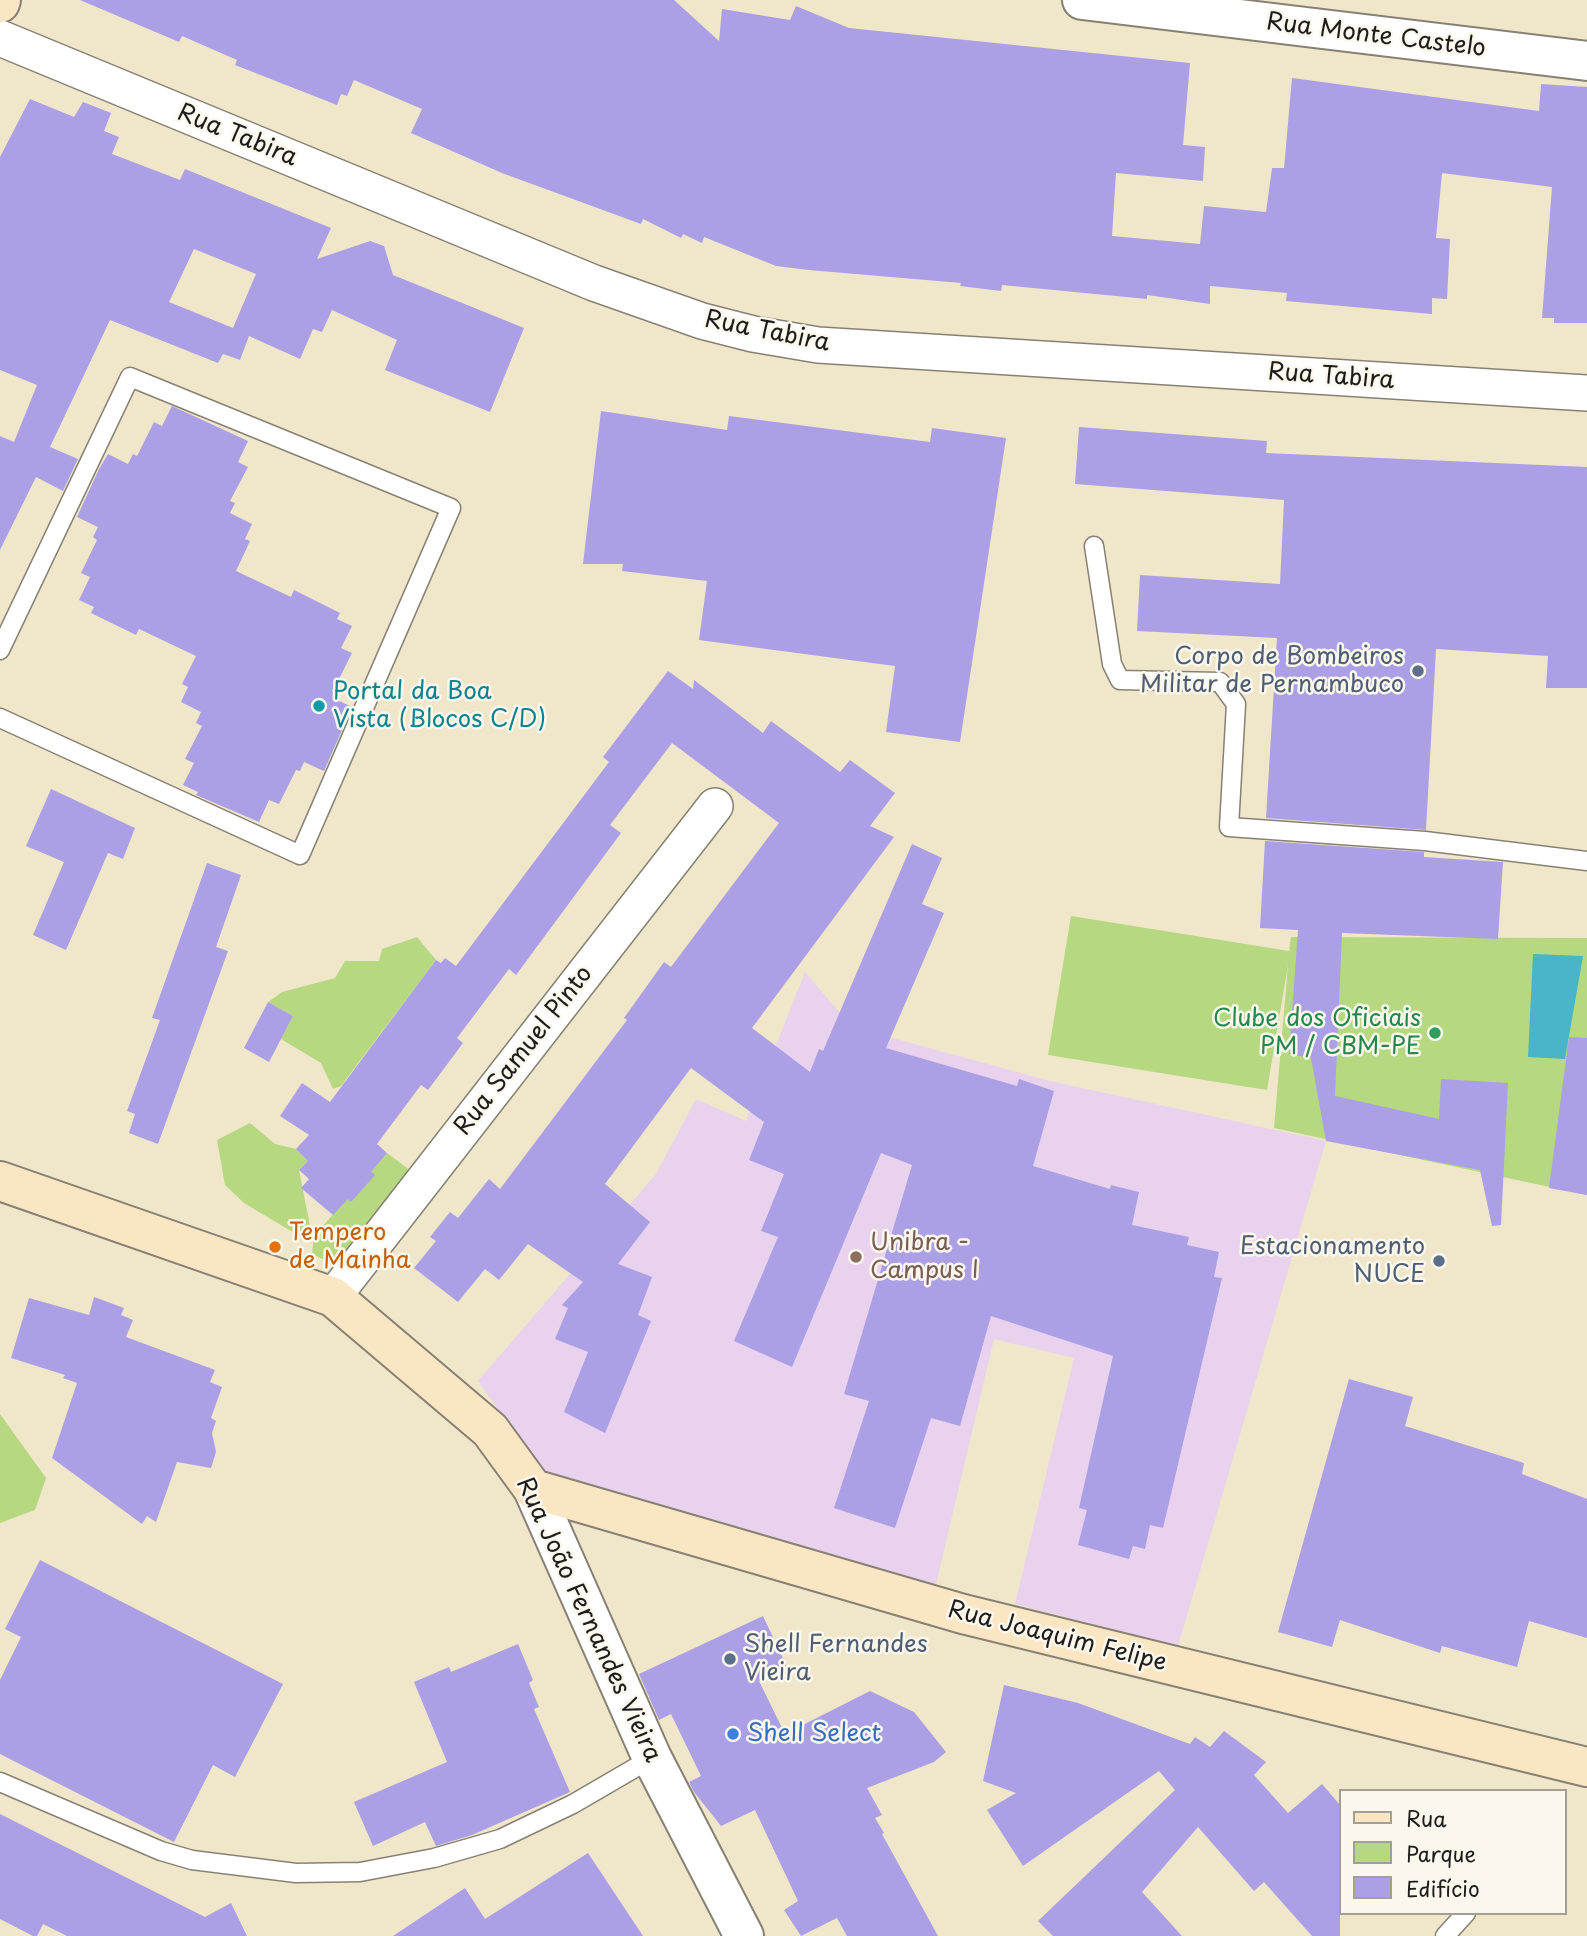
<!DOCTYPE html>
<html>
<head>
<meta charset="utf-8">
<style>
  body { margin:0 }
  #map { position:relative; width:1587px; height:1936px; overflow:hidden; background:#f0e6ca; font-family:"Playpen Sans",sans-serif }
  canvas { display:block }
  .legend { position:absolute; left:1339px; top:1789px; width:228px; height:126px; box-sizing:border-box; background:#fbf7ec; border:2px solid #a29f99; margin:0; padding:9px 12px; list-style:none; font-size:21px; color:#1c1c1c }
  .legend li { display:flex; align-items:center; gap:14px; height:35px }
  .legend b { width:35px; border:2px solid #a29f99 }
</style>
</head>
<body>
<div id="map">
<canvas width="1587" height="1936"></canvas>
<ul class="legend">
<li><b style="height:9px;background:#fbe6c4"></b>Rua</li>
<li><b style="height:19px;background:#b5d880"></b>Parque</li>
<li><b style="height:19px;background:#ab9fe5"></b>Edifício</li>
</ul>
</div>
<script>
const ctx = document.querySelector('canvas').getContext('2d');
ctx.lineJoin = 'round';
function fillPath(path, color) { ctx.fillStyle = color; ctx.fill(path, 'evenodd'); }
const shape = rows => new Path2D(rows.map(r => 'M' + r).join(''));
function stroke(path, color, width, dash) { ctx.strokeStyle = color; ctx.lineWidth = width; ctx.lineCap = dash ? 'butt' : 'round'; ctx.setLineDash(dash || []); ctx.stroke(path); }
function write(font, color, halo, rows, align = 'center') {
  ctx.font = font + ' "Playpen Sans",sans-serif'; ctx.lineWidth = 5; ctx.setLineDash([]); ctx.textBaseline = 'middle'; ctx.strokeStyle = halo; ctx.fillStyle = color; for (const [text, x, y, turn = 0] of rows) {
    ctx.save(); ctx.translate(x, y); ctx.rotate((+turn || 0) * Math.PI / 180); ctx.textAlign = isNaN(turn) ? turn : align; if (halo) ctx.strokeText(text, 0, 0); ctx.fillText(text, 0, 0); ctx.restore();
  }
}
const built = shape([
  [805,972,852,1027,1050,1081,1326,1141,1178,1646,1015,1604,1074,1358,994,1339,936,1584,568,1493,550,1483,478,1381,656,1174,696,1099,746,1121]
]);
const green = shape([
  [1071,916,1289,951,1291,937,1587,938,1587,1195,1274,1128,1288,965,1267,1090,1048,1055],
  [417,937,436,960,341,1086,333,1089,321,1063,281,1039,293,1016,268,1002,282,992,335,978,345,961,379,961,382,949],
  [250,1123,275,1144,296,1149,308,1161,299,1170,310,1226,296,1234,244,1203,225,1185,217,1140],
  [387,1153,411,1171,344,1269,312,1254,314,1236],
  [0,1414,46,1478,35,1510,0,1523]
]);
const water = shape([
  [1533,954,1583,956,1565,1059,1528,1057]
]);
const building = shape([
  [80,0,674,0,719,41,722,9,790,20,796,6,849,28,1190,63,1183,145,1205,147,1203,181,1116,173,1112,236,1200,244,1204,206,1266,212,1272,168,1284,168,1292,78,1539,111,1541,84,1587,87,1587,323,1554,323,1554,318,1542,318,1552,187,1442,173,1436,238,1450,239,1447,299,1432,298,1432,314,1286,301,1287,293,1210,286,1210,304,1147,295,1147,299,1002,285,1001,291,960,286,961,283,809,270,776,266,704,237,702,243,683,234,681,238,643,219,641,224,502,173,411,133,422,109,354,80,347,96,341,94,337,105,235,65,237,60,182,36,179,42],
  [30,99,74,117,83,102,111,113,104,131,119,137,112,154,180,180,185,169,331,228,317,259,370,241,384,246,393,275,524,328,490,412,385,370,397,340,332,310,322,332,313,329,300,359,249,336,240,360,223,354,218,363,110,320,50,447,78,459,63,491,36,477,0,550,0,436,14,442,37,385,0,370,0,157],
  [194,249,256,274,233,328,169,302],
  [172,406,248,441,238,462,248,467,230,501,235,503,230,513,252,524,245,539,250,541,236,571,291,597,294,590,340,613,337,619,352,626,341,648,352,653,335,687,338,688,333,698,352,707,324,771,304,762,300,771,296,770,279,804,269,800,259,822,196,795,198,792,183,785,194,763,185,759,202,726,196,723,201,712,181,702,188,687,182,684,196,656,139,629,136,635,91,613,94,607,79,600,90,577,81,573,97,540,93,537,98,527,77,517,99,469,108,454,128,464,133,454,137,456,154,422,162,426],
  [601,411,727,430,729,416,930,442,932,428,1006,438,960,742,886,732,895,666,699,640,707,581,622,571,623,564,583,564],
  [1079,427,1267,441,1266,453,1587,467,1587,688,1546,688,1548,656,1436,649,1426,830,1266,818,1277,638,1137,631,1140,575,1280,584,1284,500,1075,484],
  [668,671,693,689,694,680,763,733,771,721,840,772,850,760,895,793,870,826,894,837,752,1028,810,1072,819,1049,823,1051,912,844,942,858,922,904,944,913,886,1048,1017,1086,1019,1079,1054,1091,1033,1166,1110,1189,1111,1185,1139,1192,1132,1225,1189,1237,1187,1245,1219,1252,1214,1277,1222,1278,1163,1528,1150,1525,1145,1549,1133,1546,1129,1559,1078,1545,1087,1510,1079,1508,1113,1356,991,1316,960,1426,931,1418,895,1528,834,1508,869,1401,844,1394,912,1165,881,1153,792,1367,734,1341,778,1237,761,1231,784,1174,749,1160,764,1122,691,1068,605,1184,650,1222,618,1264,652,1277,638,1315,651,1321,605,1433,564,1412,588,1352,555,1339,568,1308,562,1305,583,1282,528,1244,499,1280,485,1269,458,1302,414,1268,436,1241,430,1237,450,1212,458,1218,489,1179,500,1189,627,1020,624,1018,664,962,671,967,779,823,672,743,610,825,621,833,516,975,509,969,457,1038,463,1043,428,1090,421,1085,377,1144,387,1153,371,1172,375,1175,351,1202,348,1199,333,1215,301,1188,309,1179,299,1170,308,1161,296,1149,309,1135,280,1116,302,1083,330,1102,436,960,441,963,445,958,456,966,609,762,603,757],
  [51,789,135,828,123,859,108,853,66,950,33,935,64,862,26,846],
  [1265,841,1424,852,1424,857,1503,862,1498,939,1342,933,1335,1096,1439,1119,1441,1079,1508,1083,1501,1225,1492,1226,1480,1170,1326,1141,1311,1058,1289,1054,1298,930,1260,928],
  [207,863,241,875,216,947,228,951,158,1144,129,1133,135,1114,127,1111,160,1020,152,1018],
  [268,1002,293,1016,269,1062,244,1048],
  [1569,1037,1587,1038,1587,1195,1549,1188],
  [94,1297,124,1308,121,1315,133,1320,126,1337,215,1370,210,1382,222,1387,211,1418,216,1421,212,1433,216,1452,211,1468,177,1462,156,1522,147,1516,142,1524,52,1458,77,1383,63,1378,65,1375,11,1358,29,1298,89,1315],
  [1349,1379,1413,1397,1405,1426,1524,1463,1522,1474,1587,1499,1587,1638,1529,1621,1517,1667,1442,1646,1440,1653,1340,1620,1332,1647,1278,1632],
  [40,1560,283,1684,235,1777,213,1765,174,1842,0,1754,0,1680,21,1637,5,1629],
  [763,1616,787,1667,759,1681,785,1734,870,1691,914,1712,946,1752,934,1762,867,1788,882,1815,875,1818,884,1833,882,1834,938,1936,847,1936,837,1918,801,1936,784,1910,798,1901,755,1810,721,1826,694,1792,689,1782,701,1776,671,1714,659,1720,639,1674],
  [518,1644,533,1680,529,1683,539,1707,534,1709,570,1792,472,1835,436,1846,425,1822,373,1846,354,1802,447,1762,414,1682,449,1667,451,1672],
  [1004,1685,1078,1703,1190,1744,1195,1737,1210,1747,1224,1731,1266,1762,1254,1775,1288,1813,1322,1784,1340,1805,1340,1936,1312,1936,1264,1882,1254,1891,1198,1827,1142,1892,1182,1936,1053,1936,1038,1921,1175,1790,1159,1771,1023,1866,987,1810,1016,1793,983,1781],
  [0,1814,205,1917,231,1903,247,1936,67,1936,43,1924,37,1936,33,1936,0,1919],
  [588,1853,643,1936,393,1936,465,1888,485,1919]
]);
const service = shape([
  [1094,546,1112,664,1120,680,1220,682,1236,704,1229,827,1425,841,1587,861],
  [0,650,130,377,451,508,300,855,0,718],
  [0,1782,161,1851,192,1860,296,1873,360,1872,434,1858,500,1839,573,1804,652,1758],
  [1445,1936,1466,1913]
]);
const minor = shape([
  [0,38,594,283,702,321,753,334,818,345,1587,393],
  [333,1297,715,806]
]);
const tertiary = shape([
  [1082,0,1587,61],
  [533,1489,652,1758,744,1936]
]);
const secondary = shape([
  [0,3,1,0],
  [0,1181,333,1297,490,1430,533,1489,963,1614,1587,1767]
]);
const markers = [
  [1418,671,7,"#5c6f8a"],
  [319,706,7,"#0f9aa8"],
  [1435,1033,7,"#2e9e5b"],
  [275,1247,7,"#e8710a"],
  [856,1257,7,"#8d6e63"],
  [1439,1261,7,"#5c6f8a"],
  [730,1659,7,"#5c6f8a"],
  [733,1734,7,"#3f7fe0"]
];
const streetNames = [
  ["Rua Monte Castelo",1376,36,7],
  ["Rua Tabira",237,136,22],
  ["Rua Tabira",767,332,11],
  ["Rua Tabira",1331,377,4],
  ["Rua Samuel Pinto",524,1051,-52],
  ["Rua João Fernandes Vieira",588,1620,65],
  ["Rua Joaquim Felipe",1057,1637,14]
];
const serviceNames = [
  ["Corpo de Bombeiros",1404,657],
  ["Militar de Pernambuco",1404,685],
  ["Estacionamento",1425,1247],
  ["NUCE",1425,1275],
  ["Shell Fernandes",744,1645,"left"],
  ["Vieira",744,1673,"left"]
];
const cultureNames = [
  ["Portal da Boa",333,692],
  ["Vista (Blocos C/D)",333,720]
];
const leisureNames = [
  ["Clube dos Oficiais",1421,1019],
  ["PM / CBM-PE",1421,1047]
];
const foodNames = [
  ["Tempero",289,1233],
  ["de Mainha",289,1261]
];
const educationNames = [
  ["Unibra -",870,1243],
  ["Campus I",870,1271]
];
const shopNames = [
  ["Shell Select",747,1734]
];
fillPath(built, '#e9d2ed');
fillPath(green, '#b5d880');
fillPath(water, '#4ab4c8');
fillPath(building, '#ab9fe5');
stroke(service, '#868173', 21);
stroke(minor, '#868173', 38);
stroke(tertiary, '#868173', 42);
stroke(secondary, '#868173', 42);
stroke(service, '#fff', 18);
stroke(minor, '#fff', 35);
stroke(tertiary, '#fff', 38);
stroke(secondary, '#fbe6c4', 38);
for (const [x, y, r, color] of markers) { const dot = new Path2D(); dot.arc(x, y, r, 0, 2 * Math.PI); ctx.fillStyle = color; ctx.fill(dot); stroke(dot, '#fbf7ec', 2.5); }
write('24px', '#1c1c1c', '#fbf7ec', streetNames);
write('24px', '#4e5e75', '#fbf7ec', serviceNames, 'right');
write('24px', '#0d838f', '#fbf7ec', cultureNames, 'left');
write('24px', '#27864d', '#fbf7ec', leisureNames, 'right');
write('24px', '#c56008', '#fbf7ec', foodNames, 'left');
write('24px', '#785e54', '#fbf7ec', educationNames, 'left');
write('24px', '#366cbe', '#fbf7ec', shopNames, 'left');
</script>
</body>
</html>
